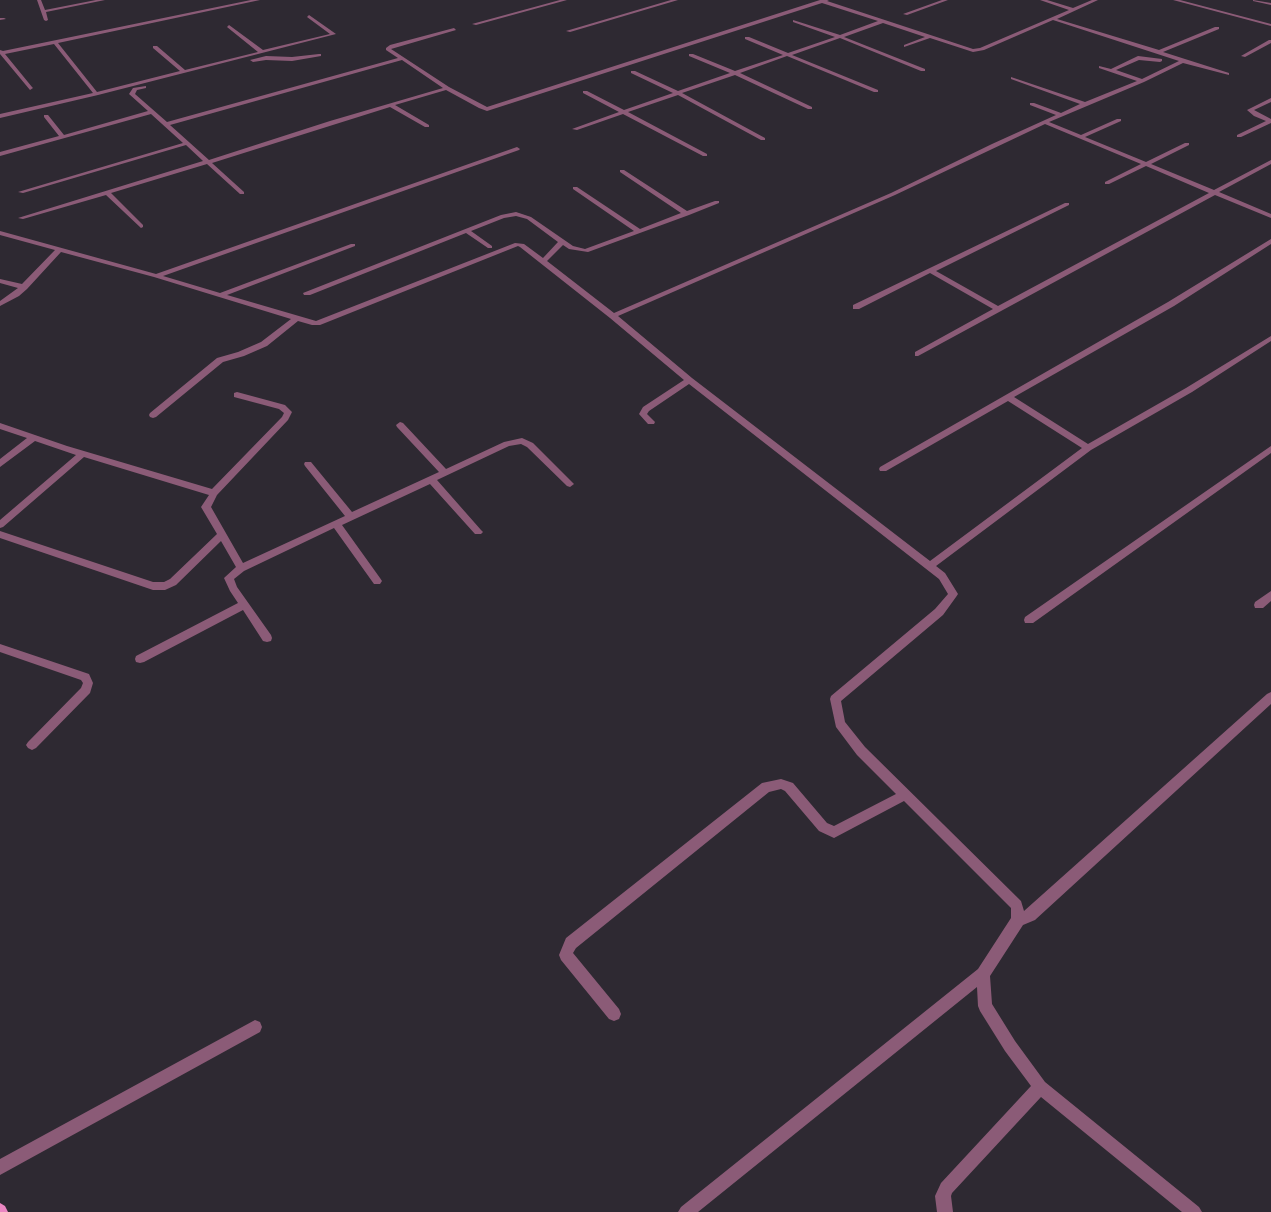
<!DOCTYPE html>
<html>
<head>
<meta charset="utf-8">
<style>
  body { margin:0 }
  canvas { display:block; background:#2e2932 }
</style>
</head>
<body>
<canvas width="1271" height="1212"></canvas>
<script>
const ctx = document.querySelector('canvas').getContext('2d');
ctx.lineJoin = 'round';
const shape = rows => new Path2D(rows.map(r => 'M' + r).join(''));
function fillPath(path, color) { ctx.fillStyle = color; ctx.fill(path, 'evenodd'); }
const minor = shape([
  [37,0,41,0,45,10,96,0,105,0,46,12,48,20,46,21,44,20,37,0],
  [251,0,260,0,58,43,97,92,180,71,153,48,153,46,157,46,185,70,258,52,227,27,229,25,263,50,330,34,307,17,309,15,336,34,98,95,0,118,0,114,93,93,54,44,5,54,32,87,33,88,30,90,0,54,0,50,3,51,251,0],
  [560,0,567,0,476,25,472,24,560,0],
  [671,0,678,0,570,32,566,31,671,0],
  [820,0,829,0,827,1,973,49,980,48,1069,10,1040,0,1047,0,1073,8,1092,0,1098,0,1057,19,1159,50,1215,27,1219,27,1219,29,1163,52,1229,73,1229,75,1183,63,1144,82,1049,122,1081,135,1117,119,1121,119,1121,121,1085,137,1146,162,1185,143,1189,143,1189,145,1151,164,1214,190,1271,160,1271,164,1219,192,1271,214,1271,218,1215,195,918,356,915,356,915,352,993,309,930,273,859,309,853,309,853,305,1065,203,1069,203,1069,205,936,271,998,306,1209,193,1146,166,1109,184,1105,184,1105,182,1141,164,1045,124,895,195,618,316,692,378,930,561,1082,448,1008,401,886,471,880,471,879,469,880,467,1168,302,1271,239,1271,244,1174,306,1014,397,1088,444,1186,388,1271,336,1271,341,1192,392,1091,450,936,566,945,573,958,594,956,597,943,615,841,701,845,722,865,747,1021,901,1024,911,1267,694,1271,692,1271,704,1035,920,1023,925,990,976,992,1004,1015,1041,1045,1082,1199,1207,1202,1212,1182,1212,1041,1097,952,1193,951,1196,953,1212,937,1212,935,1196,941,1183,1031,1086,1005,1051,980,1011,978,1006,977,987,698,1212,678,1212,681,1207,978,969,1011,918,1011,908,904,801,834,838,819,831,785,791,781,789,769,792,576,948,573,953,619,1009,621,1014,619,1019,614,1021,609,1019,561,960,559,955,566,938,762,783,781,779,793,783,827,823,834,826,896,794,857,755,836,727,830,699,831,696,935,609,948,594,939,579,689,384,649,411,647,414,655,422,654,424,648,424,639,414,643,407,684,380,610,318,520,247,518,246,320,325,312,325,298,321,267,346,244,356,223,362,156,417,153,418,150,417,149,415,150,413,217,358,238,352,261,342,291,319,154,277,61,252,27,289,19,296,0,306,0,301,18,288,0,283,0,279,22,284,55,250,0,235,0,231,156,274,517,147,520,149,519,150,163,276,220,293,351,244,355,244,355,246,227,295,316,321,515,243,524,244,543,258,558,242,527,219,516,216,504,218,471,231,492,246,492,248,488,248,466,233,310,295,304,295,303,293,501,215,516,212,531,217,573,246,585,249,634,231,573,189,573,187,577,187,640,229,681,213,620,172,620,170,624,170,687,211,715,201,719,201,719,203,689,215,588,252,569,249,563,245,547,261,614,313,891,193,992,144,1056,115,1030,105,1030,103,1034,103,1061,113,1080,104,1011,79,1011,77,1085,102,1137,81,1099,68,1099,66,1111,69,1138,56,1162,59,1162,61,1160,62,1139,60,1116,70,1142,79,1179,61,1053,20,984,50,973,52,930,38,904,47,904,45,925,37,883,23,844,37,925,69,925,71,921,71,840,38,792,55,878,90,878,92,874,92,787,56,740,73,812,107,812,109,808,109,735,75,682,93,765,138,765,140,761,140,678,95,628,112,707,154,707,156,703,156,623,114,577,130,572,129,619,112,583,93,583,91,587,91,624,110,673,93,631,73,631,71,635,71,678,91,730,73,689,56,689,54,693,54,735,71,783,55,745,39,745,37,749,37,788,53,835,37,793,22,793,20,840,35,878,21,822,3,487,111,479,108,446,90,395,105,429,125,429,127,425,127,390,107,212,163,244,192,244,194,240,194,207,164,111,193,143,225,143,227,141,228,106,195,23,219,18,218,203,161,186,145,23,193,18,192,183,143,151,114,0,156,0,152,59,136,44,117,44,115,48,115,64,135,148,111,129,94,133,88,146,86,146,88,137,90,135,94,167,122,398,58,386,50,386,48,390,45,454,28,456,30,391,49,449,87,487,107,820,0],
  [402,60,443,88,330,121,209,160,170,125,402,60],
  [942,0,948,0,907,15,903,14,942,0],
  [1173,0,1180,0,1271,24,1271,26,1173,0],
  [1253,0,1271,3,1271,5,1253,1,1253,0],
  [0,18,4,18,6,19,0,20,0,18],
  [1269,40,1271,40,1271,43,1245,57,1241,56,1269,40],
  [319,54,321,54,321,56,292,61,266,60,253,62,250,60,266,56,292,57,319,54],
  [1271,98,1271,102,1254,110,1271,119,1271,123,1241,137,1237,137,1237,135,1266,121,1254,116,1247,110,1271,98],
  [237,392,285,405,292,412,288,420,217,495,211,507,243,563,345,516,305,466,304,464,305,462,311,462,352,512,439,472,397,427,396,425,400,422,403,423,446,469,504,442,522,438,533,443,574,484,570,487,567,486,527,447,521,444,509,446,437,480,481,530,483,532,481,534,475,534,430,484,342,525,380,578,382,581,380,584,374,584,334,528,244,571,234,579,237,587,271,635,272,638,271,641,267,642,263,641,243,610,144,662,140,663,136,662,135,659,136,656,238,603,230,591,224,578,236,567,221,541,176,585,165,590,153,590,0,538,0,531,153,582,164,582,170,579,217,534,201,507,209,495,84,457,3,527,0,528,0,520,76,455,35,441,0,467,0,459,27,438,0,429,0,423,67,446,212,489,282,417,284,413,279,409,234,397,234,393,237,392],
  [1271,446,1271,453,1033,623,1025,623,1024,620,1025,617,1271,446],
  [1271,591,1271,601,1263,608,1255,608,1254,605,1255,602,1271,591],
  [0,644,89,674,93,683,90,693,36,748,32,750,28,748,26,745,28,742,81,688,83,683,81,680,0,652,0,644],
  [255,1020,260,1022,262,1027,260,1032,0,1175,0,1159,255,1020]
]);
const major = shape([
  [0,1203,5,1206,8,1212,0,1212,0,1203]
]);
fillPath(minor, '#8b5b77');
fillPath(major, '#eb86c2');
</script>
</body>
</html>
